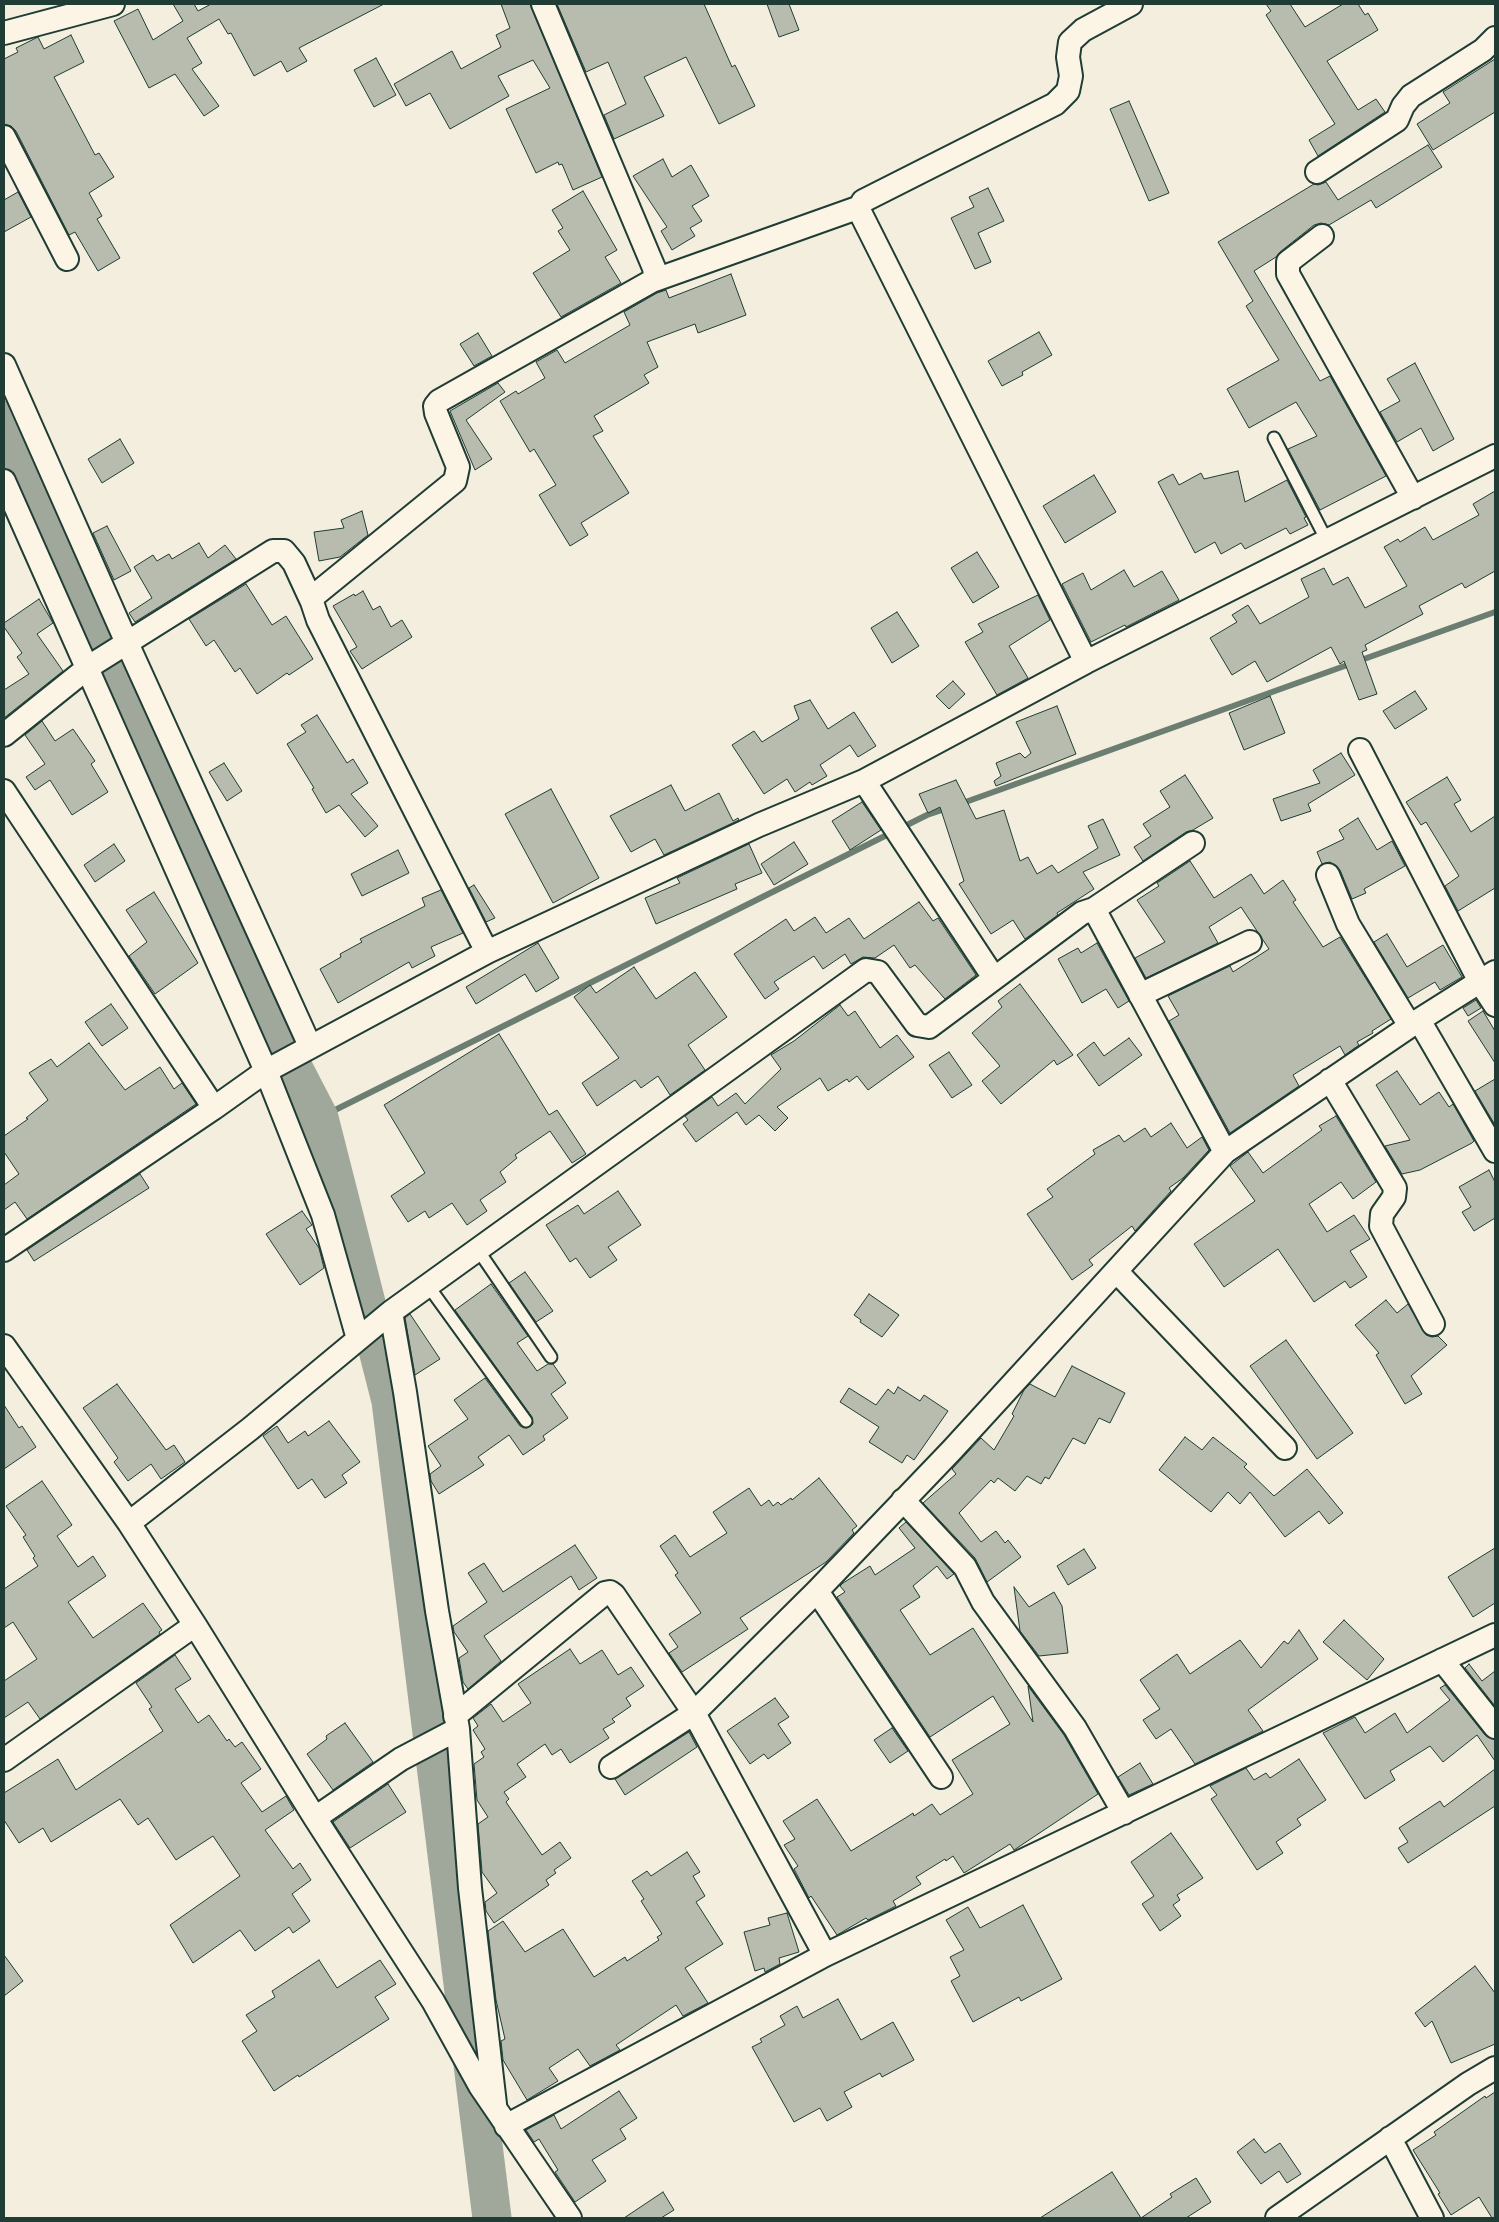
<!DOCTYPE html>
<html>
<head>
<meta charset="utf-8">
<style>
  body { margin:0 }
  #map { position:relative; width:1499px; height:2222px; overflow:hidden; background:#f3eede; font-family:Itim,sans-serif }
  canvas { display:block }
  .frame { position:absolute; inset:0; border:5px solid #1f3d34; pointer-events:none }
</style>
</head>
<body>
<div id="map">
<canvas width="1499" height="2222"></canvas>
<div class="frame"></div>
</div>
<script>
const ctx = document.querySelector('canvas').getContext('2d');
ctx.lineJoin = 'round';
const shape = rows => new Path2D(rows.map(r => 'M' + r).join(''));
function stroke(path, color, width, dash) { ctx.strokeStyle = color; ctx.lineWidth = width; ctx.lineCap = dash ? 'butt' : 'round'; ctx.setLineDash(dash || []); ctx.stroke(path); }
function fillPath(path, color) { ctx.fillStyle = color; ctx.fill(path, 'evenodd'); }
const stream = shape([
  [960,804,1495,612],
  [319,1118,927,815,948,808]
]);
const river = shape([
  [4,420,274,1031,319,1118,391,1401,492,2218]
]);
const building = shape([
  [173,4,194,4,198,11,211,4,384,4,299,48,307,61,287,72,281,61,254,76,231,33,228,34,219,19,187,38,202,63,192,69,219,106,204,116,175,74,149,88,114,21,138,9,153,40,183,21,173,4],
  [501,4,530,4,602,177,573,190,562,164,559,165,558,162,536,173,506,109,550,88,533,60,498,76,509,96,450,129,430,93,406,106,394,84,452,51,461,69,501,47,496,35,510,28,501,4],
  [557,4,704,4,732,67,735,65,755,106,719,124,686,57,644,77,664,116,614,139,604,115,626,104,608,62,586,72,557,4],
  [767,4,789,4,799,30,779,37,767,4],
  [1266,4,1290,4,1305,27,1343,4,1358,4,1365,15,1368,13,1378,30,1327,61,1358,110,1376,99,1385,112,1318,156,1309,140,1335,124,1266,15,1271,11,1266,4],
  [71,35,84,62,54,77,95,155,99,153,114,177,89,193,102,216,97,219,120,258,98,271,75,232,69,235,16,131,11,126,4,124,4,59,18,52,16,48,38,37,44,49,71,35],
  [376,58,396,95,374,107,354,70,376,58],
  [1495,59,1495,112,1433,150,1417,124,1450,103,1443,92,1495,59],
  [1129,101,1169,193,1149,201,1110,109,1129,101],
  [1428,145,1442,167,1376,208,1371,200,1329,225,1321,223,1314,225,1280,252,1276,257,1254,271,1320,381,1330,376,1386,476,1320,510,1288,449,1317,436,1296,402,1249,428,1227,389,1279,360,1246,306,1253,301,1218,242,1314,184,1318,185,1326,182,1338,200,1428,145],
  [663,159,672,177,691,165,709,196,692,206,702,221,690,228,695,236,672,250,661,231,667,227,633,176,663,159],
  [988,188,1004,221,978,233,991,262,975,269,951,218,974,207,969,197,988,188],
  [583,191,617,250,605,257,621,283,561,317,533,273,570,250,558,231,563,228,552,210,583,191],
  [18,192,31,217,4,232,4,200,18,192],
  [731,274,746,315,698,333,695,324,647,342,658,367,644,375,649,383,594,416,603,431,593,436,629,493,581,523,588,535,570,546,539,495,556,485,534,449,530,452,500,401,516,391,518,394,545,378,536,362,557,350,565,363,630,325,624,312,657,293,666,290,669,298,731,274],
  [1039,332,1052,355,1022,372,1023,375,1002,386,988,361,1039,332],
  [478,333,492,356,474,366,460,344,478,333],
  [1415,363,1454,439,1433,451,1421,428,1397,442,1380,412,1400,401,1387,379,1415,363],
  [498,383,505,392,466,420,492,459,475,470,450,411,498,383],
  [120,439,134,463,102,483,88,459,120,439],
  [1238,471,1245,502,1287,480,1306,517,1304,518,1308,525,1290,534,1286,528,1245,549,1241,543,1221,554,1215,542,1195,553,1158,482,1173,474,1179,485,1201,473,1204,479,1238,471],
  [1094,475,1116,512,1065,543,1043,506,1094,475],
  [1495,491,1495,571,1465,588,1462,583,1419,606,1423,614,1365,645,1367,650,1362,652,1377,694,1359,700,1344,661,1340,664,1331,647,1267,682,1255,661,1232,675,1210,638,1237,622,1232,615,1248,605,1260,624,1309,597,1301,579,1324,568,1333,585,1348,577,1365,608,1407,586,1384,547,1398,539,1400,542,1425,527,1433,540,1479,515,1473,504,1495,491],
  [362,511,368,535,340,557,319,561,314,532,344,528,341,520,362,511],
  [107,526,131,571,114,580,93,533,107,526],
  [199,543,208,558,225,545,236,559,135,622,129,613,152,598,134,567,153,555,157,561,169,554,172,559,199,543],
  [977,552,999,587,973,603,951,568,977,552],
  [1124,570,1134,587,1162,571,1179,600,1126,627,1125,625,1091,642,1062,584,1083,573,1091,590,1124,570],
  [246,584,272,625,286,616,313,659,289,675,287,673,257,694,240,668,235,672,214,640,206,646,189,619,246,584],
  [363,591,373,610,380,606,391,627,402,620,412,637,362,669,350,651,357,647,333,606,354,594,355,596,363,591],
  [1038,595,1050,620,1009,646,1028,678,997,695,965,642,983,632,978,624,1038,595],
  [39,599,53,623,37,634,63,671,4,718,4,690,29,674,17,657,22,653,4,627,4,623,39,599],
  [897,612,919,646,892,663,871,628,897,612],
  [953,681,965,694,949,709,936,696,953,681],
  [1415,691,1427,709,1395,729,1383,711,1415,691],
  [1270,696,1285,733,1244,750,1229,713,1270,696],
  [810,700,828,729,854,712,876,746,858,757,850,745,820,765,827,776,812,785,810,782,795,792,787,779,764,794,732,745,754,731,762,742,799,719,794,706,810,700],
  [1057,706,1076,754,996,786,994,781,1001,776,996,763,1020,753,1025,758,1031,753,1016,722,1057,706],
  [317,715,347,763,353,759,368,783,351,794,378,826,365,837,339,805,326,813,312,789,314,788,287,744,306,732,301,725,317,715],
  [42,721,55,741,73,729,95,761,91,764,108,792,72,815,50,780,35,790,26,777,45,764,25,735,42,721],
  [1341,753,1355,775,1308,804,1311,811,1281,821,1273,799,1320,783,1313,770,1341,753],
  [224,763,242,791,227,801,209,772,224,763],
  [1185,775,1213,818,1193,830,1186,832,1143,861,1134,847,1151,836,1143,824,1170,807,1160,791,1185,775],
  [1447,777,1461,800,1454,804,1471,832,1495,816,1495,888,1458,911,1445,886,1459,876,1426,822,1421,825,1406,802,1447,777],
  [956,780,976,819,1004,810,1020,861,1028,857,1037,874,1052,865,1058,873,1098,848,1088,826,1103,819,1120,855,1083,872,1094,889,1057,913,1058,915,1025,939,1013,920,991,934,959,884,964,881,940,807,928,813,919,794,956,780],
  [671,785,685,811,719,793,733,821,738,818,739,820,664,855,655,839,631,852,610,816,671,785],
  [551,789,599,878,553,903,505,814,551,789],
  [862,802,881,830,850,850,832,821,862,802],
  [1358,818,1377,850,1392,841,1405,866,1364,889,1366,893,1352,899,1340,870,1330,862,1322,864,1317,852,1344,839,1339,830,1358,818],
  [794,842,808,864,774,885,761,864,794,842],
  [114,844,125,861,95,882,84,865,114,844],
  [749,844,762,873,735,884,737,889,656,924,645,898,680,883,677,878,749,844],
  [398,850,409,873,362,896,351,874,398,850],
  [1190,861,1214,898,1251,874,1264,894,1283,880,1296,900,1293,902,1323,947,1340,937,1391,1019,1372,1031,1373,1033,1357,1042,1359,1045,1345,1055,1340,1046,1293,1075,1299,1086,1230,1133,1169,1021,1179,1015,1168,996,1230,966,1233,972,1269,949,1241,907,1209,927,1218,943,1146,978,1135,958,1165,942,1137,900,1159,886,1157,883,1190,861],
  [474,885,495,918,486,922,469,888,474,885],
  [441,890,463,933,431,947,435,956,412,968,409,962,338,1003,320,969,341,957,340,954,362,942,360,939,425,906,422,898,441,890],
  [154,892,198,963,155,994,129,956,147,942,126,910,154,892],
  [919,902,933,921,938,918,976,975,945,999,915,965,910,968,894,945,875,958,863,957,851,964,845,954,823,969,814,956,774,982,779,989,765,999,734,954,786,919,794,931,815,917,826,933,849,918,864,939,919,902],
  [1387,934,1407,967,1443,945,1462,977,1440,990,1435,982,1408,998,1374,942,1387,934],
  [538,943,559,978,536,992,525,974,476,1004,466,987,538,943],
  [1097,943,1129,1001,1118,1008,1106,989,1082,1003,1058,959,1078,948,1081,953,1097,943],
  [634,967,656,999,695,972,727,1017,688,1045,705,1070,670,1095,658,1076,641,1088,635,1080,597,1106,582,1083,619,1058,574,997,590,985,596,993,634,967],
  [1020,984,1073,1055,1057,1065,1054,1060,1001,1104,982,1081,1000,1066,972,1033,1002,1007,998,1001,1020,984],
  [1476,1000,1481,1008,1468,1016,1463,1008,1476,1000],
  [111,1004,128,1028,102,1046,85,1022,111,1004],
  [840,1005,848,1016,855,1011,880,1048,897,1035,914,1057,868,1090,857,1076,849,1082,847,1079,828,1091,820,1078,777,1107,788,1118,775,1131,759,1115,746,1125,737,1112,696,1142,683,1124,688,1120,685,1116,712,1097,718,1106,736,1093,745,1104,781,1069,771,1055,794,1041,840,1005],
  [1483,1011,1495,1031,1495,1063,1468,1021,1483,1011],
  [499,1034,549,1115,557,1110,586,1154,572,1163,550,1131,515,1155,517,1158,500,1172,506,1182,480,1200,487,1211,467,1225,452,1203,429,1218,425,1211,408,1222,391,1196,425,1173,384,1105,499,1034],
  [1129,1038,1142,1055,1099,1086,1077,1055,1094,1042,1104,1056,1129,1038],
  [89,1043,125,1090,160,1067,174,1089,182,1083,196,1104,27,1219,15,1202,4,1210,4,1185,19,1174,4,1152,4,1136,28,1119,26,1118,48,1100,29,1073,51,1059,57,1067,89,1043],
  [949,1052,972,1085,952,1098,929,1065,949,1052],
  [1397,1071,1420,1105,1439,1092,1449,1107,1453,1104,1474,1141,1472,1143,1420,1170,1402,1174,1385,1146,1410,1140,1376,1085,1397,1071],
  [1495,1079,1495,1125,1475,1091,1495,1079],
  [1336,1116,1376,1182,1353,1199,1341,1182,1309,1204,1327,1232,1354,1215,1370,1239,1350,1251,1367,1277,1350,1288,1345,1281,1314,1302,1278,1249,1224,1287,1194,1244,1255,1201,1230,1166,1248,1152,1263,1173,1322,1130,1319,1126,1336,1116],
  [1171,1123,1187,1148,1202,1137,1209,1150,1183,1178,1169,1188,1171,1191,1135,1231,1132,1226,1089,1260,1093,1265,1072,1280,1027,1214,1053,1197,1047,1189,1095,1154,1093,1150,1119,1135,1124,1142,1145,1128,1151,1137,1171,1123],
  [1489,1170,1495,1182,1495,1218,1474,1231,1462,1212,1471,1207,1459,1187,1489,1170],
  [140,1174,149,1188,34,1261,27,1250,140,1174],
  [618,1191,641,1225,608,1247,617,1260,590,1278,576,1258,570,1262,546,1225,578,1205,584,1214,618,1191],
  [302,1211,312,1225,306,1229,319,1248,324,1268,300,1285,266,1234,302,1211],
  [525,1272,553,1311,536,1322,509,1283,525,1272],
  [491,1284,528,1336,517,1343,537,1371,548,1364,553,1364,566,1383,551,1394,568,1418,543,1436,545,1440,523,1455,509,1435,478,1457,484,1465,439,1494,431,1481,430,1474,441,1466,428,1446,468,1419,454,1400,485,1378,520,1426,527,1428,533,1424,532,1417,455,1310,491,1284],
  [869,1294,899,1315,882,1337,860,1322,861,1320,854,1315,869,1294],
  [1386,1300,1397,1313,1408,1304,1426,1335,1432,1337,1438,1336,1447,1345,1411,1376,1422,1394,1405,1404,1376,1355,1379,1353,1355,1325,1386,1300],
  [410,1314,440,1359,415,1375,405,1318,410,1314],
  [1286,1340,1353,1433,1317,1459,1250,1366,1286,1340],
  [1072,1366,1125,1393,1110,1423,1099,1418,1085,1444,1073,1438,1049,1479,1045,1477,1041,1484,1027,1476,1015,1491,998,1478,994,1483,991,1480,959,1513,981,1542,996,1531,1005,1543,1008,1540,1021,1557,987,1582,975,1558,923,1503,956,1474,952,1469,981,1438,994,1450,1014,1416,1012,1414,1024,1390,1030,1384,1055,1397,1072,1366],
  [117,1384,166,1450,174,1445,185,1462,161,1479,151,1464,128,1481,114,1462,118,1458,83,1408,117,1384],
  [898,1387,920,1401,924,1395,948,1411,914,1460,907,1455,902,1463,869,1442,879,1427,840,1402,849,1388,876,1405,888,1389,894,1394,898,1387],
  [4,1405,19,1428,22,1426,36,1447,4,1469,4,1405],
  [329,1421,360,1462,342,1475,347,1483,325,1498,312,1479,298,1489,263,1436,277,1426,288,1443,305,1431,308,1436,329,1421],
  [1185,1437,1202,1450,1213,1437,1247,1464,1244,1467,1274,1496,1307,1469,1343,1513,1329,1524,1319,1511,1285,1537,1250,1492,1240,1504,1228,1492,1211,1512,1159,1470,1185,1437],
  [819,1478,857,1526,852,1530,854,1533,826,1562,740,1618,748,1629,682,1672,669,1653,678,1647,669,1634,701,1613,675,1575,678,1573,660,1546,675,1535,690,1557,727,1533,713,1512,749,1488,761,1506,769,1500,773,1506,778,1502,781,1505,791,1498,792,1500,819,1478],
  [42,1481,72,1525,57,1536,78,1567,93,1556,106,1576,68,1602,93,1638,143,1603,162,1630,159,1632,160,1634,40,1719,28,1702,4,1718,4,1681,37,1659,13,1622,4,1628,4,1589,38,1566,33,1558,35,1556,23,1537,26,1535,6,1506,42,1481],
  [906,1522,954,1574,947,1579,937,1566,913,1586,920,1597,900,1610,930,1655,973,1628,1033,1722,1028,1686,1064,1735,1098,1794,1014,1850,1010,1844,964,1873,953,1856,946,1861,945,1859,916,1877,921,1884,893,1901,896,1906,868,1920,866,1918,837,1935,811,1896,809,1898,794,1869,798,1866,784,1845,795,1839,783,1821,817,1799,851,1851,907,1817,913,1813,914,1816,932,1804,940,1815,973,1794,952,1760,1010,1724,993,1696,930,1737,837,1597,845,1592,840,1586,843,1583,870,1566,875,1575,915,1548,899,1528,906,1522],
  [575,1545,597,1578,579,1590,571,1576,484,1636,501,1661,468,1689,463,1682,459,1658,468,1652,454,1632,453,1626,487,1602,468,1573,484,1563,503,1592,575,1545],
  [1495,1548,1495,1603,1473,1617,1448,1577,1495,1548],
  [1084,1549,1096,1568,1068,1585,1057,1566,1084,1549],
  [1014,1587,1029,1607,1054,1592,1062,1606,1068,1653,1039,1656,1020,1631,1014,1587],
  [1344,1620,1384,1659,1367,1680,1323,1642,1344,1620],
  [1299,1630,1318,1659,1248,1710,1263,1731,1195,1764,1171,1729,1156,1739,1143,1720,1160,1709,1140,1680,1177,1654,1190,1674,1240,1640,1261,1668,1284,1641,1288,1644,1299,1630],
  [570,1649,580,1664,602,1650,618,1675,631,1667,644,1686,626,1698,631,1706,612,1719,615,1722,603,1729,609,1738,570,1763,561,1749,552,1755,545,1744,517,1764,526,1777,504,1792,509,1799,506,1802,542,1855,560,1842,571,1858,554,1870,556,1873,546,1880,549,1885,494,1923,486,1911,485,1902,497,1893,482,1872,478,1824,488,1817,477,1800,474,1764,484,1757,481,1752,485,1749,473,1730,478,1726,473,1718,491,1704,503,1722,531,1703,518,1684,570,1649],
  [175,1655,191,1679,175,1689,198,1723,209,1715,227,1741,229,1739,235,1747,242,1742,261,1769,241,1783,262,1812,286,1796,294,1810,265,1830,293,1869,300,1863,311,1880,292,1894,310,1921,293,1933,289,1927,255,1951,240,1930,193,1963,170,1925,240,1876,213,1836,176,1860,148,1818,138,1825,120,1799,51,1842,43,1828,19,1843,4,1820,4,1793,58,1759,76,1790,163,1731,149,1709,152,1707,136,1683,175,1655],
  [1469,1664,1482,1681,1495,1671,1495,1706,1465,1668,1469,1664],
  [1445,1685,1485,1735,1495,1740,1495,1761,1477,1735,1443,1762,1430,1746,1390,1771,1395,1780,1365,1799,1323,1733,1355,1717,1365,1733,1395,1713,1407,1733,1450,1700,1440,1688,1445,1685],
  [775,1698,789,1717,778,1724,791,1743,768,1759,764,1754,750,1764,727,1731,775,1698],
  [345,1723,373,1762,333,1790,307,1754,327,1739,326,1736,345,1723],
  [892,1728,908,1751,890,1763,874,1740,892,1728],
  [689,1732,697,1747,625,1795,615,1779,689,1732],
  [1299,1759,1326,1800,1297,1819,1301,1825,1276,1842,1283,1853,1257,1870,1211,1799,1217,1795,1210,1786,1246,1768,1254,1780,1266,1773,1270,1778,1299,1759],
  [1140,1763,1153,1784,1129,1795,1118,1777,1140,1763],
  [1495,1769,1495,1806,1408,1863,1398,1848,1408,1842,1399,1828,1440,1801,1444,1807,1495,1769],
  [388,1784,406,1812,350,1848,333,1822,388,1784],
  [1171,1833,1203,1878,1177,1895,1180,1900,1173,1905,1181,1916,1160,1931,1142,1904,1154,1896,1131,1862,1171,1833],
  [687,1852,700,1872,693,1876,705,1896,696,1902,723,1944,685,1968,708,2003,683,2016,676,2005,616,2045,620,2050,590,2066,578,2049,549,2068,558,2081,527,2100,503,2060,501,2041,505,2039,496,2000,488,1931,503,1921,525,1952,563,1929,594,1977,625,1957,627,1961,659,1940,657,1937,662,1934,641,1901,644,1899,632,1881,647,1871,651,1876,687,1852],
  [1023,1905,1062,1979,1021,2001,1019,1997,973,2022,951,1981,960,1976,950,1957,964,1950,946,1920,968,1907,980,1928,1023,1905],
  [787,1913,799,1952,779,1958,780,1964,765,1972,764,1968,755,1971,744,1932,770,1925,768,1918,787,1913],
  [4,1955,23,1981,4,1996,4,1955],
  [319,1960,337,1988,380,1960,396,1984,375,1997,389,2019,299,2077,298,2075,274,2091,242,2041,257,2031,246,2015,275,1997,272,1991,319,1960],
  [1475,1966,1495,1993,1495,2044,1451,2063,1432,2021,1425,2027,1415,2013,1475,1966],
  [838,1999,861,2040,893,2022,914,2060,882,2077,880,2073,844,2092,852,2107,827,2121,820,2108,794,2122,752,2047,762,2042,760,2039,785,2025,780,2016,797,2006,803,2018,838,1999],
  [619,2091,637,2118,620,2129,626,2139,592,2160,606,2181,575,2202,555,2172,558,2170,539,2139,534,2142,526,2130,554,2115,561,2129,619,2091],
  [1495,2092,1495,2218,1492,2218,1479,2197,1451,2215,1438,2194,1440,2193,1413,2150,1436,2135,1434,2132,1485,2096,1486,2098,1495,2092],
  [1254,2139,1265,2153,1280,2143,1301,2174,1287,2183,1279,2171,1261,2184,1237,2152,1254,2139],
  [1112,2172,1141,2218,1172,2197,1170,2194,1196,2178,1211,2202,1186,2218,1040,2218,1112,2172],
  [663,2192,674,2210,661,2218,624,2218,663,2192]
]);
const lane = shape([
  [1274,438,1327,541],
  [478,1250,551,1357],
  [429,1287,526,1421]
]);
const street = shape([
  [4,33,113,4],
  [4,137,67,259],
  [1317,172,1397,120,1403,106,1411,96,1483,50,1495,38],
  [1322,236,1288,262,1288,274,1413,498],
  [652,281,860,207],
  [4,365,127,643,310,1046],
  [4,481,266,1071,323,1215,358,1339],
  [1086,662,860,212,860,207,863,201,1055,104,1068,91,1071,76,1068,57,1070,42,1083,30,1131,4],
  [4,735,90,666,273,551,284,551,294,563,312,602],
  [1360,750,1480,982,1495,1005],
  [864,781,994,978],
  [4,791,214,1108],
  [1328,875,1348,924,1410,1026],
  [1094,909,1193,843],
  [487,952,318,620,312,602,315,595,455,481,458,467,436,413,435,406,439,401,652,281,655,275,654,268,543,4],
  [1140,995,1250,942],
  [1419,1020,1495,1151],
  [1330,1080,1395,1188,1394,1197,1382,1214,1381,1226,1433,1324],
  [4,1250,214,1108,266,1071,487,952,759,825,864,781,1086,662,1495,456],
  [1116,1271,1285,1448],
  [391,1312,405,1392,437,1611,458,1729,470,1888,495,2104],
  [4,1346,129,1523,195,1625,315,1818,433,2001,480,2086,570,2218],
  [903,1500,965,1567,983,1602,1075,1728,1124,1813],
  [129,1523,250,1429,391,1312,866,970,878,972,917,1025,929,1027,1082,913,1094,909,1225,1152],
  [817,1591,941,1777],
  [1442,1660,1495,1727],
  [455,1716,605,1593,610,1592,614,1595,694,1713,825,1955],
  [4,1760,195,1625],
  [611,1767,694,1713,817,1591,952,1450,1225,1152,1419,1020,1495,972],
  [315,1818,401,1759,458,1729],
  [506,2126,825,1955,1495,1635],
  [1390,2138,1432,2218],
  [1277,2218,1468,2084,1495,2068]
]);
stroke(stream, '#6c7d72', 6);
stroke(river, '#a0a89b', 39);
fillPath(building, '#b8bcae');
stroke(building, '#1f3d34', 1);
stroke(lane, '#1f3d34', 15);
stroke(street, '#1f3d34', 26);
stroke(lane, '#fcf5e5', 11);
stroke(street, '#fcf5e5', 22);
</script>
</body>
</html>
